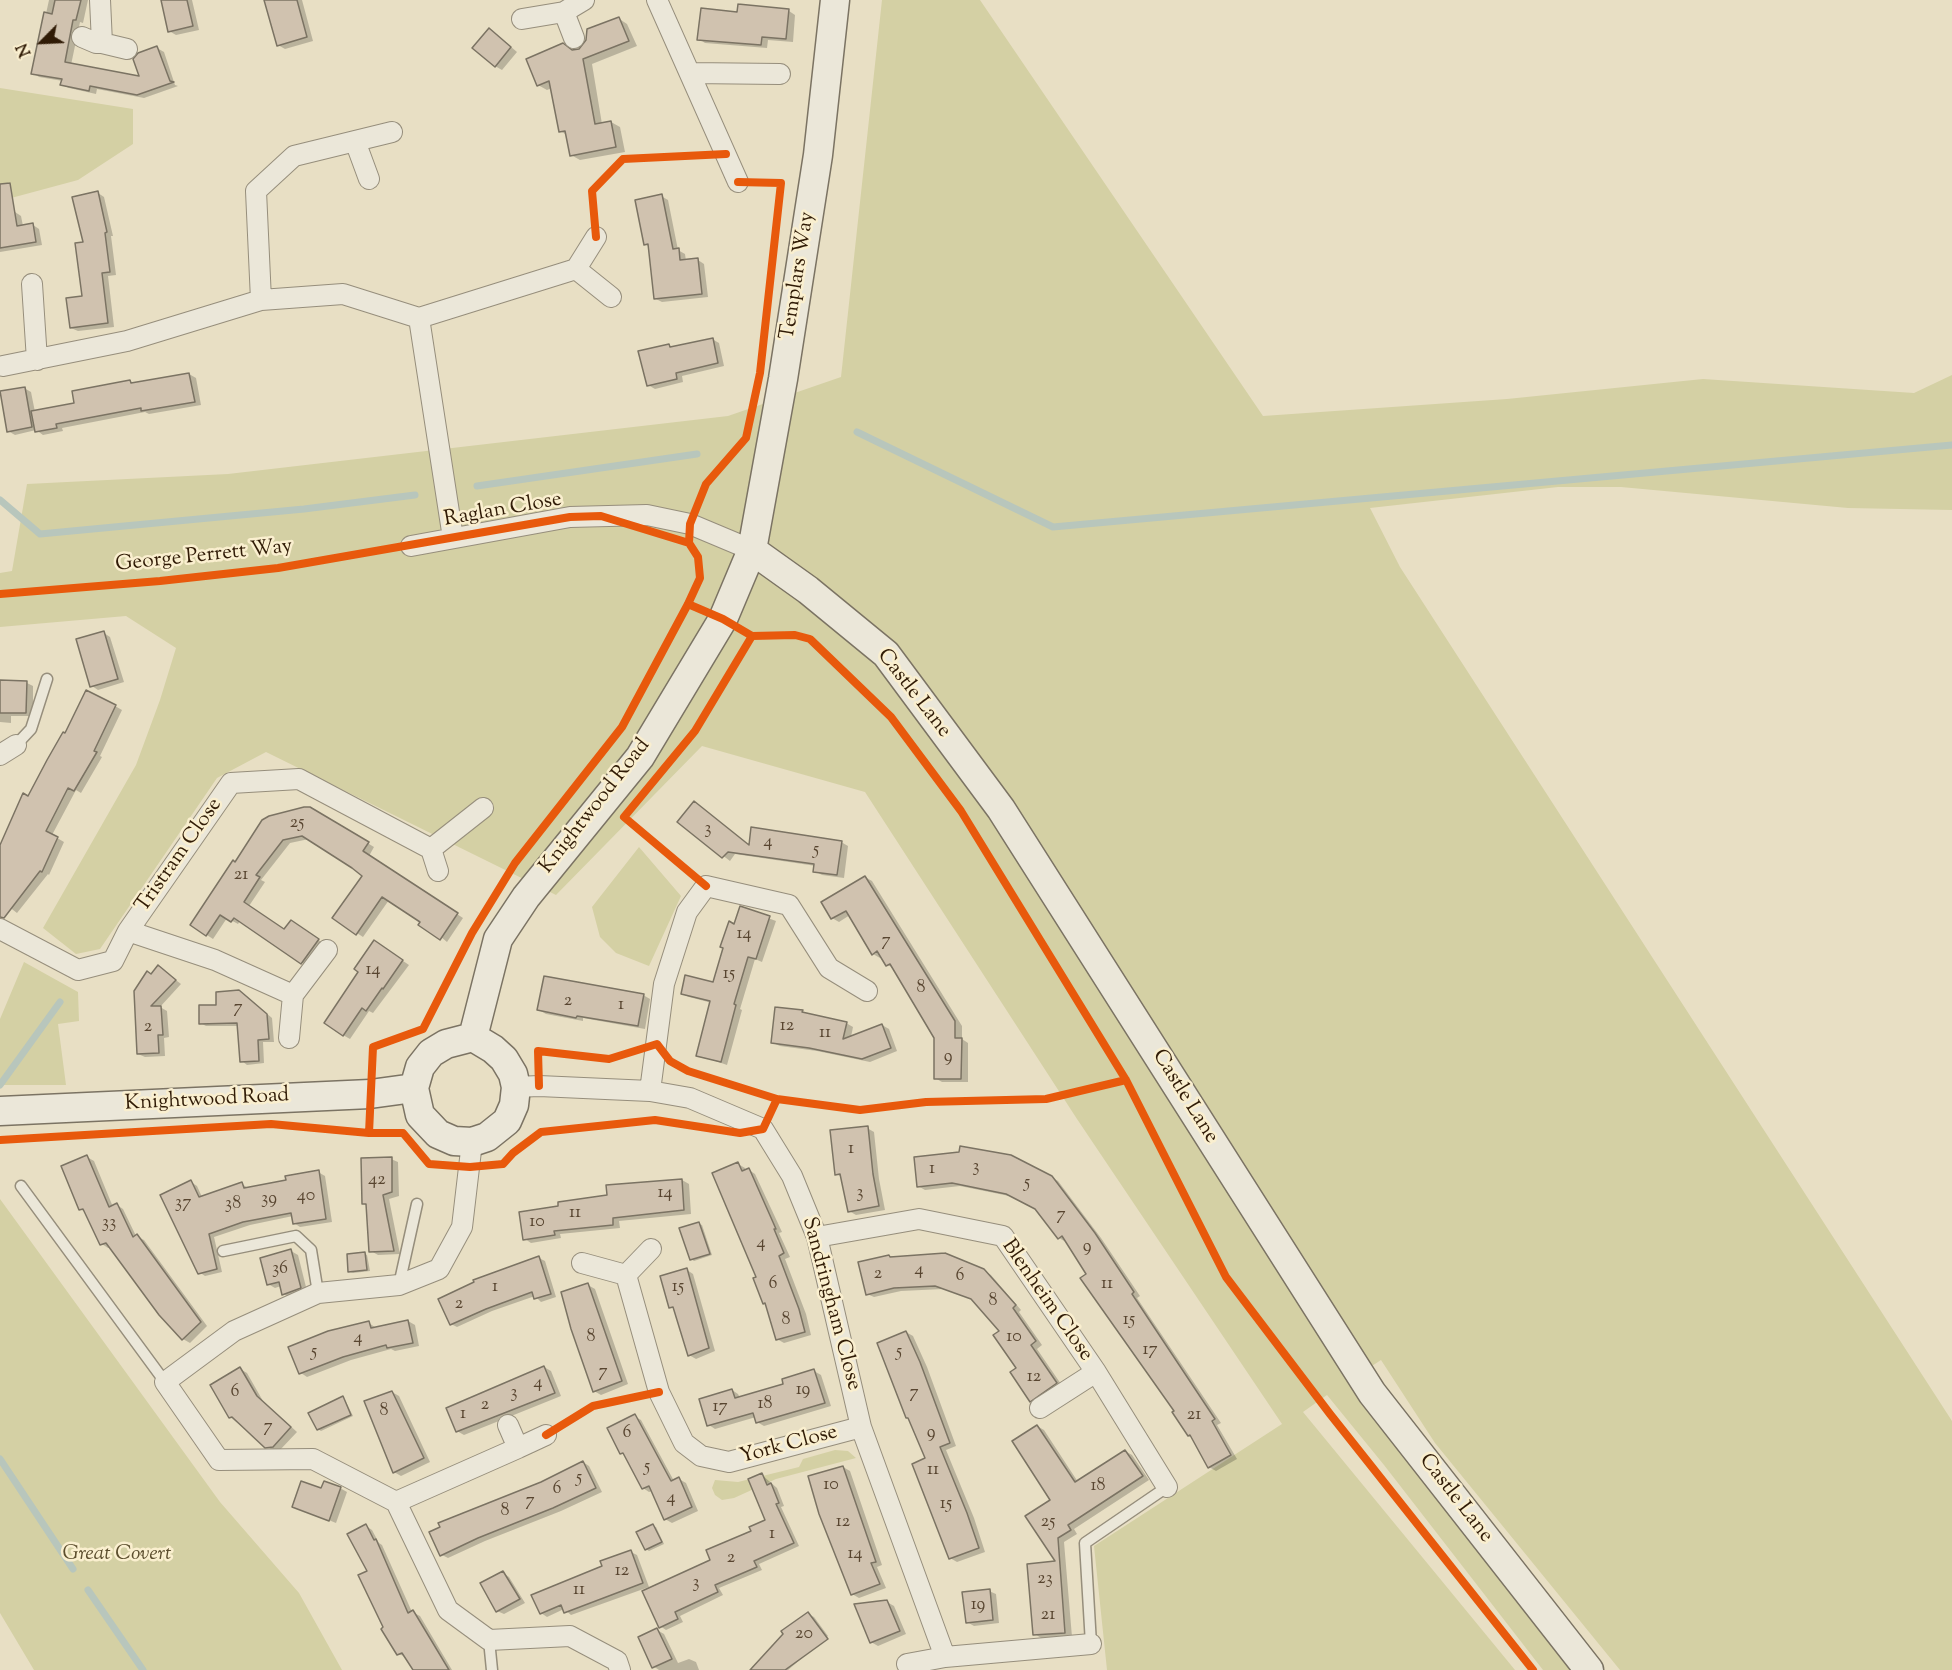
<!DOCTYPE html>
<html>
<head>
<meta charset="utf-8">
<style>
  body { margin:0 }
  #map { position:relative; width:1952px; height:1670px; overflow:hidden; background:#e8dfc4; font-family:"Sorts Mill Goudy",serif }
  canvas { display:block }
  .north { position:absolute; left:12px; top:12px; width:60px; height:60px; -webkit-text-stroke:4px #faefcf; paint-order:stroke; rotate:246deg; font-size:16px; font-weight:700; line-height:24px; text-align:center; color:#301b06 }
  .north::after { content:''; display:block; margin:auto; width:21px; height:27px; background:#301b06; clip-path:polygon(50% 0,100% 100%,50% 72%,0 100%) }
</style>
</head>
<body>
<div id="map">
<canvas width="1952" height="1670"></canvas>
<div class="north">N</div>
</div>
<script>
const ctx = document.querySelector('canvas').getContext('2d');
ctx.lineJoin = 'round';
function fillPath(path, color) { ctx.fillStyle = color; ctx.fill(path, 'evenodd'); }
const shape = rows => new Path2D(rows.map(r => 'M' + r).join(''));
function stroke(path, color, width, dash) { ctx.strokeStyle = color; ctx.lineWidth = width; ctx.lineCap = dash ? 'butt' : 'round'; ctx.setLineDash(dash || []); ctx.stroke(path); }
function write(font, color, halo, rows, align = 'center') {
  ctx.font = font + ' "Sorts Mill Goudy",serif'; ctx.lineWidth = 5; ctx.setLineDash([]); ctx.textBaseline = 'middle'; ctx.strokeStyle = halo; ctx.fillStyle = color; for (const [text, x, y, turn = 0] of rows) {
    ctx.save(); ctx.translate(x, y); ctx.rotate((+turn || 0) * Math.PI / 180); ctx.textAlign = isNaN(turn) ? turn : align; if (halo) ctx.strokeText(text, 0, 0); ctx.fillText(text, 0, 0); ctx.restore();
  }
}
const green = shape([
  [882,0,980,0,1263,416,1507,399,1703,379,1914,393,1952,375,1952,510,1848,508,1621,487,1558,487,1370,508,1400,567,1952,1421,1952,1670,1620,1670,1435,1443,1381,1360,1352,1379,1574,1670,1543,1670,1384,1465,1327,1395,1303,1412,1515,1670,1107,1670,1094,1546,1282,1424,1077,1119,865,792,702,746,556,895,266,752,217,778,100,949,76,954,43,928,136,765,160,700,176,648,126,616,0,627,0,573,12,571,27,484,228,474,728,416,841,377],
  [0,88,133,109,133,144,78,180,0,201],
  [639,847,681,896,649,966,616,953,600,937,592,907],
  [24,962,78,992,79,1021,58,1024,66,1085,0,1085,0,1019],
  [0,1199,220,1502,299,1593,342,1670,34,1670,0,1613],
  [835,1450,848,1451,856,1458,776,1479,734,1498,722,1500,715,1495,712,1488,715,1480,738,1482,799,1467,803,1459]
]);
const shadow = shape([
  [49,0,88,0,83,23,80,22,71,65,141,78,157,48,164,52,175,85,178,86,144,98,97,89,96,94,69,88,62,85,63,81,39,77,33,73],
  [162,0,192,0,199,30,176,35,169,31],
  [266,0,302,0,313,41,285,49,278,45],
  [789,11,795,15,793,42,768,40,767,48,705,43,699,39,738,14],
  [618,18,627,24,637,46,592,64,602,124,611,122,620,127,625,152,580,160,571,155,567,135,560,131,552,88,547,90,538,85,563,45,574,51,580,50],
  [496,34,517,52,502,70,495,66],
  [98,193,104,197,113,236,111,236,116,275,108,276,114,327,78,331,71,328,84,297,85,243],
  [661,196,668,200,678,250,685,254,686,261,698,260,704,264,708,297,662,302,656,299,649,247,645,244],
  [15,212,21,216,23,226,33,225,39,229,42,245,0,252,0,215],
  [712,339,719,343,724,366,682,376,683,382,655,389,648,385,669,345,673,348],
  [189,374,196,378,201,405,149,414,145,412,62,428,63,431,43,435,36,430,15,435,8,431,24,388,31,392,35,412,76,404,130,382,134,384],
  [104,633,110,637,124,682,98,690,92,686],
  [0,682,27,683,33,686,33,716,11,716,11,723,0,722],
  [115,706,122,710,100,756,102,757,81,793,76,790,52,835,64,842,49,875,48,874,17,913,0,900,0,849,29,798],
  [701,807,750,846,841,842,848,846,844,878,822,875,815,871,816,866,735,854,730,861,679,822],
  [309,808,374,847,369,856,463,918,447,942,422,921,389,900,363,937,334,918,364,876,353,867,309,839,290,843,261,880,265,882,249,906,285,931,298,925,324,944,307,966,240,921,238,924,227,918,213,939,192,925,236,863],
  [865,877,872,881,962,1026,962,1039,968,1043,968,1082,942,1082,935,1078,936,1037,895,969,888,965,882,956,880,958,873,954,850,915,839,922,832,918],
  [741,908,776,921,762,962,755,959,740,1009,742,1010,727,1065,698,1055,712,1003,689,997,682,994,714,984],
  [381,946,409,965,373,1013,369,1011,350,1039,343,1035,360,971],
  [164,971,181,984,160,1007,167,1011,169,1037,164,1038,165,1056,145,1057,138,1054,152,975],
  [245,995,272,1018,274,1042,263,1042,264,1063,247,1065,242,1061,239,1026,206,1026,200,1023,218,1006],
  [643,995,650,999,645,1029,583,1018,583,1021,546,1014,539,1010],
  [802,1011,810,1016,846,1023,853,1027,851,1037,882,1025,889,1029,897,1051,870,1062,817,1051,780,1046,773,1043],
  [867,1128,874,1132,879,1179,885,1210,856,1215,849,1211,842,1177,836,1174],
  [87,1157,94,1161,113,1207,117,1205,123,1209,136,1236,144,1240,207,1326,190,1343,183,1339,110,1247,108,1248,102,1244,87,1213,80,1209],
  [915,1158,1051,1177,1058,1181,1101,1238,1140,1296,1137,1298,1221,1423,1217,1425,1237,1459,1216,1471,1209,1467,1193,1438,1189,1435,1176,1411,1088,1274,1066,1242,1059,1238,1036,1208,1014,1197,960,1186,925,1190,918,1186],
  [391,1159,398,1162,399,1196,389,1199,400,1254,378,1255,371,1251,367,1206,363,1203],
  [738,1164,745,1168,746,1171,749,1170,755,1174,782,1232,779,1233,790,1257,785,1259,806,1314,811,1335,784,1343,777,1339,758,1278],
  [318,1172,325,1176,332,1222,300,1227,294,1223,293,1216,250,1225,214,1237,222,1272,205,1276,199,1272,191,1182,197,1186,202,1197,242,1184,248,1188,287,1181],
  [682,1180,689,1184,691,1214,619,1221,620,1228,560,1234,561,1238,531,1243,525,1239,560,1207],
  [699,1224,702,1225,712,1255,694,1261,691,1259],
  [291,1251,298,1255,307,1291,290,1298,284,1294,281,1286,275,1288,268,1284],
  [364,1253,367,1255,370,1271,353,1273,350,1272],
  [889,1256,983,1270,991,1275,1021,1310,1019,1312,1042,1345,1037,1349,1063,1387,1038,1405,1031,1401,1001,1331,974,1300,943,1289,901,1291,874,1297,867,1294],
  [539,1258,545,1261,556,1297,541,1302,535,1296,492,1311,457,1327,451,1324],
  [687,1270,693,1274,715,1351,696,1359,689,1355,675,1309,671,1307],
  [588,1285,595,1289,628,1384,601,1395,594,1391],
  [408,1321,415,1325,419,1346,395,1351,391,1349,351,1360,307,1377,301,1373,369,1323,376,1328],
  [906,1332,913,1336,927,1367,956,1446,946,1450,974,1518,985,1552,957,1562,950,1558,927,1459],
  [544,1367,551,1371,561,1396,464,1435,457,1431],
  [240,1369,247,1373,263,1401,297,1432,280,1450,274,1451,266,1446,230,1417],
  [814,1371,821,1375,831,1406,764,1426,757,1422,756,1417,715,1429,709,1425,732,1390,738,1394,740,1398,785,1385],
  [392,1392,399,1396,430,1462,401,1476,394,1472],
  [342,1398,345,1400,353,1416,321,1431,318,1429],
  [634,1416,641,1420,674,1481,679,1479,686,1483,698,1511,672,1523,665,1519,652,1491,649,1492,643,1488,626,1456,621,1453],
  [1037,1426,1044,1430,1078,1482,1125,1451,1132,1455,1149,1480,1074,1529,1077,1534,1064,1542,1072,1637,1041,1638,1035,1634,1058,1562,1052,1500],
  [583,1462,589,1466,602,1492,561,1511,485,1541,448,1558,442,1555,542,1483],
  [843,1467,850,1471,882,1565,877,1567,886,1588,859,1598,852,1594],
  [762,1475,777,1488,784,1506,781,1507,799,1546,759,1564,762,1570,719,1588,723,1595,680,1616,683,1622,666,1630,660,1626,712,1561,766,1521],
  [340,1488,347,1492,336,1523,294,1506,322,1490],
  [366,1526,372,1530,379,1543,382,1545,412,1612,420,1616,452,1670,414,1670,407,1657,398,1654,385,1628,369,1571],
  [653,1526,656,1527,664,1544,649,1551,646,1549],
  [631,1552,637,1555,649,1587,571,1615,564,1609,547,1617,541,1613,604,1566],
  [503,1573,509,1577,525,1603,504,1614,497,1611],
  [989,1591,996,1594,999,1623,974,1626,967,1622],
  [887,1602,894,1606,906,1634,878,1646,871,1642],
  [808,1614,814,1617,828,1636,788,1670,752,1670],
  [657,1630,664,1634,678,1663,689,1659,696,1662,699,1670,659,1670,653,1666]
]);
const stream = shape([
  [857,432,1053,527,1952,445],
  [477,486,697,454],
  [0,500,40,534,304,509,415,495],
  [0,1085,60,1002],
  [0,1459,73,1569],
  [88,1590,143,1670]
]);
const building = shape([
  [55,0,81,0,76,20,73,20,65,62,139,76,133,59,138,53,157,46,170,81,174,82,137,95,90,86,89,91,60,85,62,79,31,74,44,12,52,14,55,0],
  [161,0,187,0,193,26,168,32,161,0],
  [264,0,297,0,307,37,277,46,264,0],
  [738,4,789,9,786,39,762,37,761,45,697,40,701,8,737,12,738,4],
  [619,17,629,41,583,59,595,124,611,121,616,147,570,156,565,131,559,132,549,81,537,86,526,59,563,43,572,50,579,49,586,40,587,29,619,17],
  [489,28,511,47,495,67,472,48,489,28],
  [10,183,17,226,33,223,36,242,0,248,0,184,10,183],
  [98,191,107,232,105,233,110,272,102,273,108,323,70,328,66,298,82,296,75,243,83,242,72,197,98,191],
  [662,194,673,249,679,248,680,260,698,258,702,294,654,299,648,244,644,245,635,200,662,194],
  [713,338,718,363,676,373,677,379,647,386,638,351,669,344,670,347,713,338],
  [189,373,195,402,141,411,141,408,56,424,57,428,35,432,31,411,74,403,72,391,130,380,131,383,189,373],
  [25,387,32,427,7,432,0,391,25,387],
  [104,631,118,679,90,687,76,639,104,631],
  [0,680,27,681,26,713,0,713,0,680],
  [86,690,116,705,94,751,97,752,74,791,68,788,46,831,58,837,42,872,40,871,4,918,0,917,0,845,23,793,28,796,47,760,63,732,65,733,86,690],
  [694,801,749,845,751,827,842,841,837,875,813,872,814,864,728,852,722,858,677,822,694,801],
  [304,807,310,807,369,842,363,851,458,913,440,940,418,925,420,922,382,897,356,935,332,918,362,876,352,868,302,836,283,840,256,875,260,877,244,902,284,929,291,920,319,939,301,964,234,918,231,922,220,915,206,936,190,925,233,860,235,862,262,820,269,816,304,807],
  [865,876,955,1021,955,1038,962,1038,961,1079,934,1079,934,1038,890,964,886,966,877,951,872,955,846,911,831,919,821,902,865,876],
  [740,906,770,916,756,959,748,957,734,1004,736,1005,721,1062,696,1056,710,1001,681,994,685,975,713,982,723,948,720,947,729,921,734,924,740,906],
  [374,940,403,960,383,989,382,988,366,1011,362,1008,343,1036,324,1023,358,972,354,969,374,940],
  [158,965,176,980,151,1006,161,1006,163,1035,158,1035,159,1053,137,1054,134,991,147,971,151,974,158,965],
  [544,976,644,994,638,1026,577,1016,576,1018,537,1010,544,976],
  [239,990,267,1014,269,1039,258,1040,259,1061,240,1062,237,1023,199,1024,199,1005,216,1005,216,992,239,990],
  [775,1007,803,1010,802,1012,847,1022,843,1039,882,1024,891,1048,862,1059,809,1048,771,1043,775,1007],
  [868,1126,873,1174,879,1206,848,1212,840,1174,835,1175,830,1130,868,1126],
  [960,1146,1011,1155,1052,1176,1095,1233,1134,1292,1132,1294,1215,1419,1212,1421,1231,1455,1208,1468,1190,1435,1188,1436,1172,1412,1174,1411,1080,1278,1086,1274,1062,1236,1058,1239,1035,1209,1006,1194,952,1183,917,1187,914,1157,959,1152,960,1146],
  [87,1155,109,1207,117,1203,133,1237,137,1234,201,1322,182,1340,159,1315,106,1243,100,1245,83,1209,79,1210,61,1166,87,1155],
  [392,1157,392,1192,383,1195,394,1251,369,1252,366,1204,362,1204,361,1158,392,1157],
  [738,1162,742,1171,749,1168,776,1229,774,1229,784,1253,779,1256,799,1309,805,1332,776,1340,765,1303,763,1304,753,1278,756,1277,712,1173,738,1162],
  [319,1170,326,1219,293,1224,291,1213,243,1222,209,1234,217,1269,198,1274,160,1195,191,1180,199,1197,242,1182,244,1188,286,1180,285,1176,319,1170],
  [682,1179,684,1210,613,1218,613,1225,554,1231,555,1235,523,1240,519,1212,558,1206,558,1202,607,1195,606,1185,682,1179],
  [699,1222,710,1254,690,1260,679,1228,699,1222],
  [291,1249,301,1288,282,1295,279,1282,267,1285,260,1258,291,1249],
  [365,1252,367,1270,348,1272,347,1254,365,1252],
  [945,1253,984,1269,1016,1305,1013,1308,1036,1341,1031,1345,1057,1383,1030,1402,1010,1372,1016,1368,993,1335,999,1331,971,1299,935,1286,894,1288,866,1295,858,1262,889,1255,890,1257,945,1253],
  [539,1256,551,1294,534,1299,532,1292,486,1309,450,1325,438,1299,474,1282,473,1280,539,1256],
  [687,1268,709,1348,688,1356,673,1307,669,1308,660,1276,687,1268],
  [588,1283,622,1381,593,1392,571,1329,561,1292,588,1283],
  [408,1320,413,1343,387,1348,386,1345,343,1357,299,1374,288,1347,328,1331,369,1321,371,1328,408,1320],
  [906,1331,920,1362,950,1443,940,1447,967,1513,979,1548,949,1559,912,1464,925,1458,908,1418,906,1418,877,1343,906,1331],
  [544,1366,555,1393,456,1432,446,1408,544,1366],
  [240,1367,257,1396,291,1427,273,1447,265,1448,232,1417,229,1418,210,1385,240,1367],
  [814,1369,825,1403,756,1423,753,1413,707,1426,699,1399,732,1389,735,1398,783,1384,782,1379,814,1369],
  [392,1391,424,1458,393,1473,364,1401,392,1391],
  [343,1396,351,1415,317,1430,308,1413,343,1396],
  [635,1414,671,1481,679,1477,692,1507,664,1520,649,1486,642,1489,623,1453,620,1454,607,1428,635,1414],
  [1037,1425,1075,1482,1125,1450,1143,1476,1068,1525,1071,1530,1058,1538,1065,1633,1033,1635,1027,1564,1055,1561,1025,1516,1050,1500,1012,1441,1037,1425],
  [583,1461,596,1488,553,1508,478,1538,440,1556,429,1532,440,1527,438,1523,541,1482,583,1461],
  [843,1466,876,1562,871,1563,880,1584,851,1595,819,1514,808,1476,843,1466],
  [762,1473,767,1485,771,1483,779,1503,776,1504,794,1543,754,1561,757,1567,715,1585,718,1592,675,1612,678,1619,659,1628,642,1591,710,1560,706,1550,751,1531,749,1527,765,1520,748,1479,762,1473],
  [301,1481,321,1488,324,1481,341,1487,329,1521,292,1507,301,1481],
  [366,1524,374,1540,376,1539,408,1613,413,1610,449,1670,413,1670,402,1653,397,1655,381,1629,383,1627,358,1575,367,1571,347,1534,366,1524],
  [653,1524,662,1542,645,1550,636,1532,653,1524],
  [631,1550,643,1583,564,1613,561,1605,540,1614,531,1595,602,1566,600,1561,631,1550],
  [503,1571,520,1599,496,1612,480,1583,503,1571],
  [990,1589,993,1620,966,1623,962,1592,990,1589],
  [887,1600,900,1631,870,1643,854,1604,887,1600],
  [808,1612,828,1639,785,1670,750,1670,783,1634,781,1631,808,1612],
  [657,1628,672,1659,652,1668,638,1637,657,1628]
]);
const lane = shape([
  [16,745,31,729,47,679],
  [21,1186,165,1382],
  [223,1251,296,1236,311,1250,318,1293],
  [399,1285,417,1204],
  [489,1640,492,1670],
  [1091,1644,1085,1543,1167,1487]
]);
const street = shape([
  [657,0,738,182],
  [522,19,564,12],
  [82,37,96,43,102,43,100,0],
  [574,38,564,12,584,0],
  [102,43,127,49],
  [690,73,780,74],
  [355,141,369,179],
  [576,269,596,237],
  [32,284,37,360],
  [261,300,256,191,294,156,392,132],
  [419,318,453,538],
  [3,366,127,341,261,300,343,294,419,318,576,269,611,297],
  [411,546,570,517,647,515,690,524,752,550],
  [0,755,16,745],
  [431,849,438,871],
  [0,929,78,970,113,961,128,931,215,960,293,995,327,950],
  [128,931,231,783,299,779,431,849,483,808],
  [289,1038,293,995],
  [516,1087,539,1086,650,1091,690,1098,763,1129,792,1176,817,1237,861,1427,945,1657,907,1664],
  [650,1091,664,984,687,912,706,886,789,905,829,968,867,991],
  [472,1142,462,1227,439,1269,399,1285,318,1293,234,1331,165,1382,219,1460,313,1459,396,1502,448,1610,489,1640,570,1636,617,1661,620,1670],
  [817,1237,919,1219,1003,1236,1096,1372,1167,1487],
  [582,1263,626,1275,659,1392,684,1443,701,1456,729,1462,861,1427],
  [626,1275,651,1249],
  [1040,1408,1096,1372],
  [518,1448,546,1435],
  [396,1502,518,1448,508,1425],
  [945,1657,1091,1644]
]);
const secondary = shape([
  [752,550,808,590,886,654,1001,809,1372,1393,1589,1670],
  [473,1037,498,939,526,897,640,757,723,619,752,550,783,379,818,155,835,0],
  [473,1037,493,1049,504,1059,513,1074,516,1087,514,1105,507,1121,487,1137,472,1142,454,1141,438,1134,420,1115,414,1088,420,1067,431,1053,446,1044,473,1037],
  [0,1111,370,1094,414,1088]
]);
const cycleway = shape([
  [738,182,781,183,760,373,746,438,706,484,690,524,689,543,698,557,700,578,688,604,622,727,515,863,472,933,423,1029,373,1047,369,1133,403,1133,429,1164,470,1167,503,1164,513,1153,541,1132,655,1120,740,1133,763,1129,777,1099],
  [596,237,592,191,623,159,726,154],
  [0,594,160,581,278,568,570,517,601,516,689,543],
  [688,604,723,619,752,636,795,635,810,639,891,717,961,811,1126,1080,1226,1277,1330,1414,1533,1670],
  [706,886,624,817,695,731,752,636],
  [539,1086,538,1051,609,1059,657,1044,670,1061,688,1071,777,1099,860,1110,926,1102,1046,1099,1126,1080],
  [0,1140,271,1124,369,1133],
  [546,1435,593,1406,659,1392]
]);
const numberNames = [
  ["25",297,824],
  ["3",708,830],
  ["4",768,843],
  ["5",816,851],
  ["21",241,876],
  ["14",744,935],
  ["7",886,942],
  ["14",373,971],
  ["15",729,975],
  ["8",921,989],
  ["2",568,1002],
  ["1",621,1006],
  ["7",238,1009],
  ["12",787,1027],
  ["2",148,1028],
  ["11",825,1034],
  ["9",948,1058],
  ["1",851,1150],
  ["3",976,1168],
  ["1",932,1170],
  ["42",377,1181],
  ["5",1027,1184],
  ["14",665,1194],
  ["3",860,1194],
  ["40",306,1197],
  ["39",269,1200],
  ["37",183,1204],
  ["38",233,1205],
  ["11",575,1214],
  ["7",1061,1216],
  ["10",537,1223],
  ["33",109,1224],
  ["4",761,1244],
  ["9",1087,1248],
  ["36",280,1270],
  ["4",919,1271],
  ["2",878,1275],
  ["6",960,1277],
  ["6",773,1285],
  ["11",1107,1285],
  ["1",495,1288],
  ["15",678,1288],
  ["8",993,1302],
  ["2",459,1305],
  ["8",786,1321],
  ["15",1129,1321],
  ["8",591,1338],
  ["10",1014,1338],
  ["4",358,1339],
  ["17",1150,1351],
  ["5",314,1353],
  ["5",899,1353],
  ["7",603,1373],
  ["12",1034,1378],
  ["4",538,1384],
  ["19",803,1391],
  ["6",235,1393],
  ["3",514,1394],
  ["7",914,1394],
  ["18",765,1405],
  ["2",485,1406],
  ["17",720,1408],
  ["8",384,1412],
  ["1",463,1415],
  ["21",1194,1416],
  ["7",268,1428],
  ["6",627,1434],
  ["9",931,1434],
  ["5",647,1468],
  ["11",933,1471],
  ["5",579,1479],
  ["10",831,1486],
  ["18",1098,1487],
  ["6",557,1490],
  ["4",671,1499],
  ["7",530,1502],
  ["15",946,1505],
  ["8",505,1512],
  ["12",843,1523],
  ["25",1048,1523],
  ["1",772,1535],
  ["14",855,1555],
  ["2",731,1559],
  ["12",622,1572],
  ["23",1045,1580],
  ["3",696,1584],
  ["11",579,1591],
  ["19",978,1606],
  ["21",1048,1616],
  ["20",804,1635]
];
const streetNames = [
  ["Templars Way",799,276,-81],
  ["Raglan Close",503,511,-10],
  ["George Perrett Way",204,557,-6],
  ["Castle Lane",913,694,52],
  ["Knightwood Road",596,807,-52],
  ["Tristram Close",180,856,-55],
  ["Castle Lane",1184,1097,58],
  ["Knightwood Road",207,1101,-3],
  ["Blenheim Close",1046,1301,55],
  ["Sandringham Close",830,1304,75],
  ["York Close",789,1446,-15],
  ["Castle Lane",1455,1499,52]
];
const parkNames = [
  ["Great Covert",117,1555]
];
fillPath(green, '#d4d0a4');
fillPath(shadow, '#0003');
stroke(stream, '#b8c6bc', 7);
fillPath(building, '#d0c2af');
stroke(building, '#7b7363', 1.5);
stroke(lane, '#968e7c', 13);
stroke(street, '#968e7c', 22);
stroke(secondary, '#7b7363', 31);
stroke(lane, '#ebe7d9', 10);
stroke(street, '#ebe7d9', 20);
stroke(secondary, '#ebe7d9', 28);
stroke(cycleway, '#e8590c', 8);
write('18px', '#584530', null, numberNames);
write('21px', '#301b06', '#faefcf', streetNames);
write('italic 21px', '#5c4e2e', '#faefcf', parkNames);
</script>
</body>
</html>
